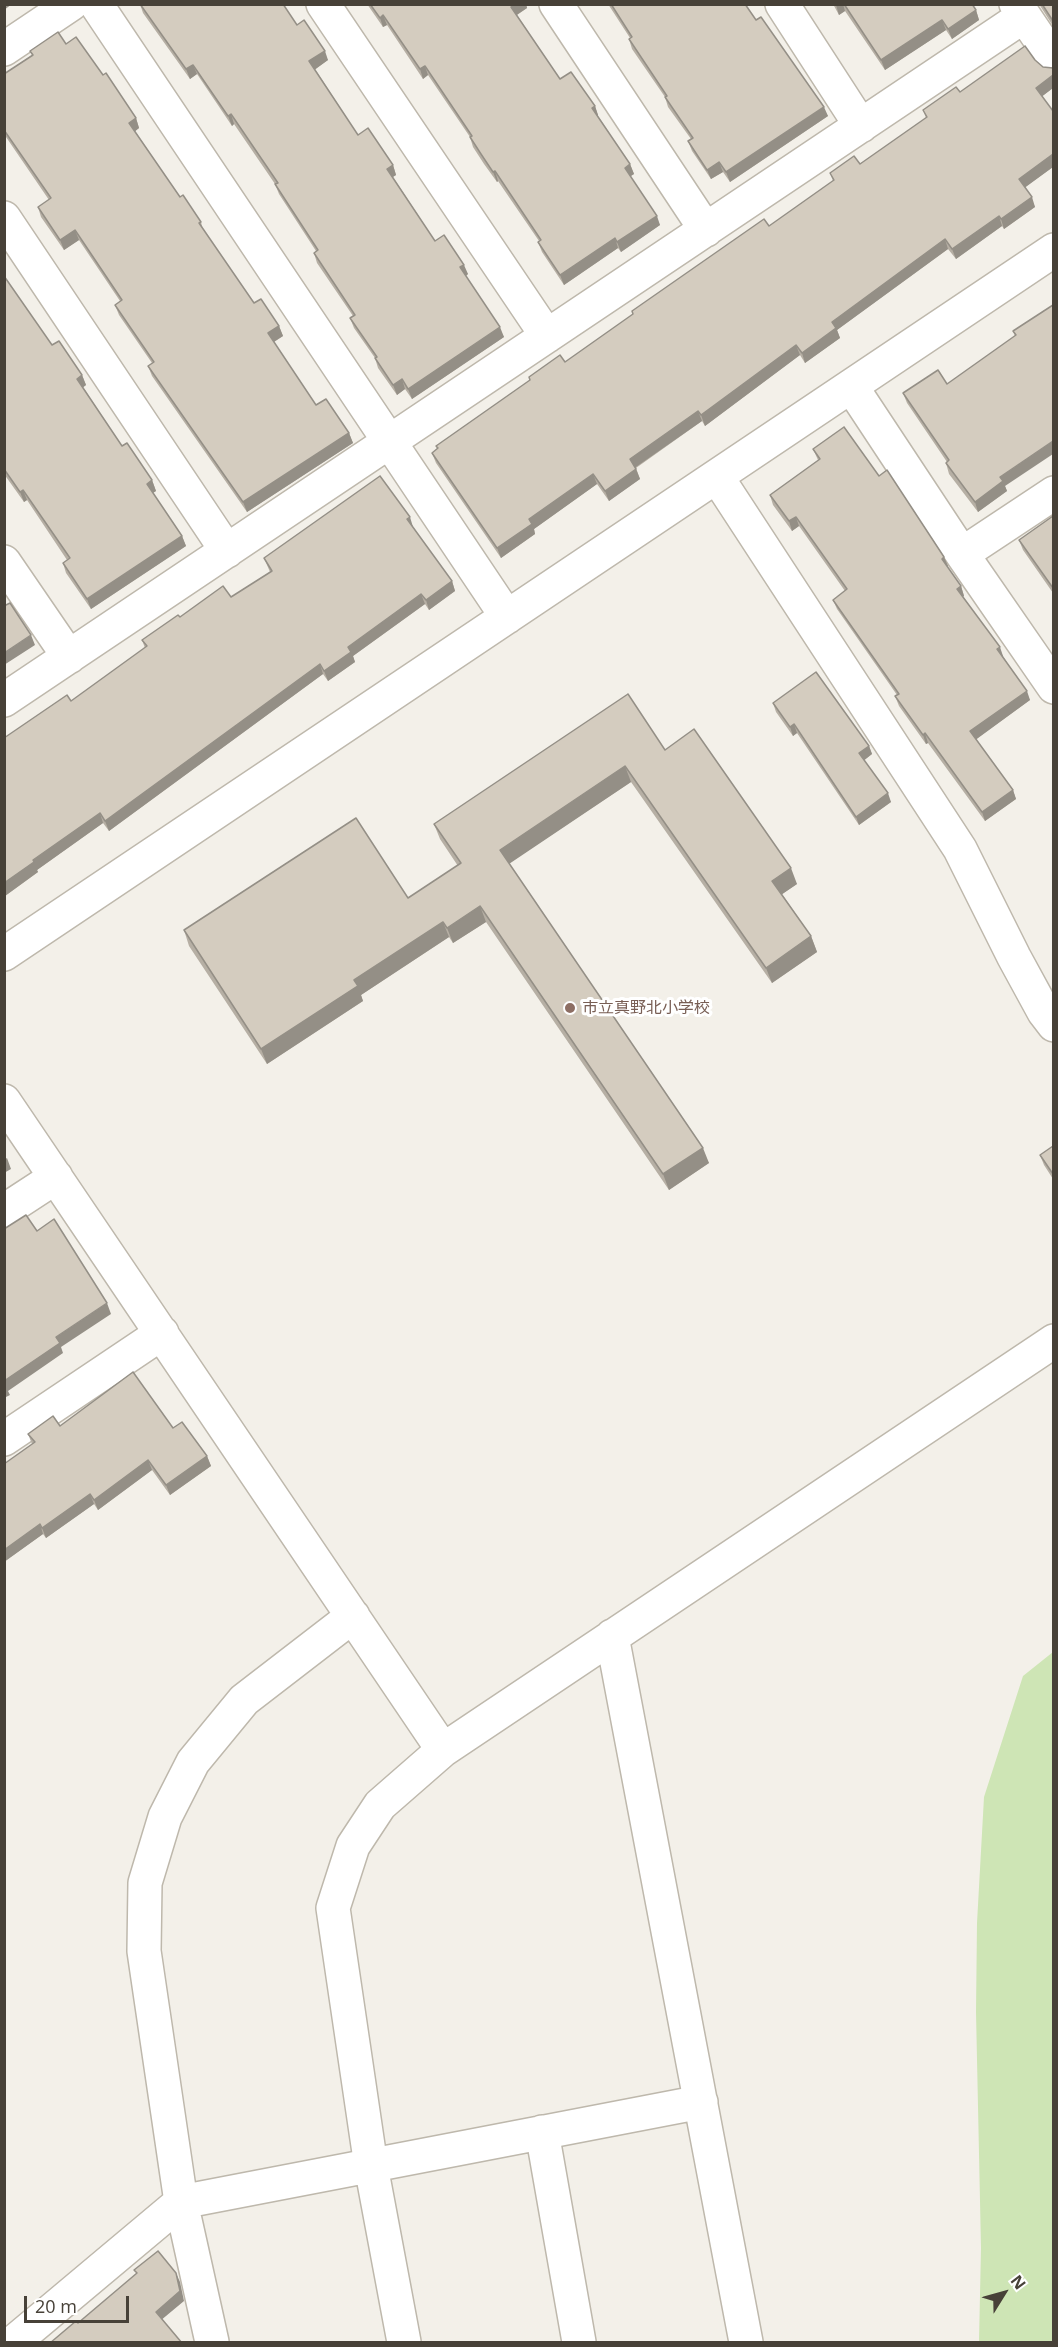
<!DOCTYPE html>
<html>
<head>
<meta charset="utf-8">
<style>
  body { margin:0 }
  #map { position:relative; width:1058px; height:2347px; overflow:hidden; background:#f3f0e9; font-family:"Open Sans",sans-serif }
  canvas { display:block }
  .frame { position:absolute; inset:0; border:6px solid #474138; pointer-events:none }
  .north { position:absolute; left:974px; top:2263px; width:60px; height:60px; -webkit-text-stroke:4px #fff; paint-order:stroke; rotate:53deg; font-size:16px; font-weight:700; line-height:24px; text-align:center; color:#474138 }
  .north::after { content:''; display:block; margin:auto; width:21px; height:27px; background:#474138; clip-path:polygon(50% 0,100% 100%,50% 72%,0 100%) }
  .scale { position:absolute; left:24px; top:2296px; width:105px; height:27px; box-sizing:border-box; border:3px solid #474138; border-top:0; padding-left:8px; font-size:18px; line-height:21px; white-space:nowrap; color:#474138; -webkit-text-stroke:4px #fff; paint-order:stroke }
</style>
</head>
<body>
<div id="map">
<canvas width="1058" height="2347"></canvas>
<div class="frame"></div>
<div class="north">N</div>
<div class="scale">20 m</div>
</div>
<script>
const ctx = document.querySelector('canvas').getContext('2d');
ctx.lineJoin = 'round';
function fillPath(path, color) { ctx.fillStyle = color; ctx.fill(path, 'evenodd'); }
const shape = rows => new Path2D(rows.map(r => 'M' + r).join(''));
function stroke(path, color, width, dash) { ctx.strokeStyle = color; ctx.lineWidth = width; ctx.lineCap = dash ? 'butt' : 'round'; ctx.setLineDash(dash || []); ctx.stroke(path); }
function write(font, color, halo, rows, align = 'center') {
  ctx.font = font + ' "Open Sans","Noto Sans JP",sans-serif'; ctx.lineWidth = 6; ctx.setLineDash([]); ctx.textBaseline = 'middle'; ctx.strokeStyle = halo; ctx.fillStyle = color; for (const [text, x, y, turn = 0] of rows) {
    ctx.save(); ctx.translate(x, y); ctx.rotate((+turn || 0) * Math.PI / 180); ctx.textAlign = isNaN(turn) ? turn : align; if (halo) ctx.strokeText(text, 0, 0); ctx.fillText(text, 0, 0); ctx.restore();
  }
}
const green = shape([
  [1053,1652,1053,2342,979,2342,981,2248,976,2012,977,1923,984,1797,1023,1676]
]);
const minor = shape([
  [96,4,507,617],
  [323,4,547,336],
  [556,4,706,230],
  [782,4,861,126],
  [1016,4,1054,60],
  [4,49,71,4],
  [4,218,227,551],
  [851,386,962,554,1054,687],
  [717,477,960,849,1014,957,1044,1012,1054,1025],
  [962,554,1054,493],
  [4,562,69,657],
  [4,700,1024,16],
  [4,954,1054,250],
  [4,1101,443,1750],
  [4,1211,56,1177],
  [4,1439,162,1333],
  [612,1636,746,2342],
  [542,2132,579,2342],
  [14,2342,181,2202,701,2102],
  [212,2342,181,2202,144,1951,145,1883,165,1817,193,1762,244,1700,353,1616],
  [404,2342,371,2166,333,1908,353,1846,380,1805,443,1750,1054,1341]
]);
const wall = shape([
  [140,4,297,25,328,60,315,69,358,135,393,165,396,175,393,177,435,241,468,274,466,276,504,337,412,399,405,389,397,395,378,368,375,358,354,328,350,318,353,316,317,263,314,253,316,251,279,194,275,184,234,124,232,126,197,74,190,79,143,13],
  [367,4,526,4,527,8,517,15,560,79,595,106,598,115,598,116,630,164,634,174,630,176,660,225,621,252,618,248,564,285,542,252,538,242,539,241,498,181,497,182,484,164,473,147,470,137,428,75,423,79,387,25,383,27],
  [608,4,745,4,756,20,828,116,730,182,723,172,711,179,692,151,688,141,691,139,668,107,665,97,632,49,629,39,630,38],
  [833,4,972,4,976,10,979,20,952,39,946,30,885,70,845,11,839,15],
  [1039,4,1053,4,1053,26],
  [66,44,103,75,136,118,139,128,135,131,180,197,201,222,203,230,254,303,279,326,283,336,274,342,316,405,349,433,353,443,247,512,152,376,148,366,152,363,119,315,115,305,120,301,79,240,64,250,41,217,38,207,49,200,6,137,4,138,4,74,32,55,30,51],
  [1035,60,1043,67,1053,68,1053,88,1042,96,1053,167,1025,187,1035,207,1004,229,1002,226,956,259,948,249,837,330,840,338,805,363,800,355,705,426,702,421,636,468,640,479,609,501,597,484,534,529,535,534,501,558,436,463,432,453,437,449,436,446,530,380,529,377,565,362,633,314,632,311,769,226,833,181,830,173,860,164,926,118,923,110,960,92],
  [4,276,52,345,82,375,86,385,83,387,122,446,152,480,156,491,153,493,182,536,186,546,91,609,66,573,63,563,67,560,27,500,24,502,4,474],
  [1053,305,1005,486,1007,491,978,512,949,474,946,463,947,462,907,403,903,393,947,384,1015,336,1013,331],
  [813,449,879,476,944,557,948,566,947,567,961,586,964,596,963,596,1003,656,1030,700,976,739,1013,790,1016,799,985,821,928,743,926,744,899,706,895,696,897,695,837,609,833,600,845,591,799,526,792,531,773,505,770,495,818,460],
  [1053,516,1053,593,1023,550,1019,540],
  [413,527,452,581,455,591,429,610,425,604,353,656,355,662,328,681,323,674,109,831,103,823,37,870,38,872,5,896,71,701,145,648,142,640,180,617,231,597,270,572,264,558],
  [773,703,869,746,872,754,864,760,891,802,859,825,797,733,793,736,776,712],
  [665,750,797,884,782,894,811,936,817,952,772,983,631,782,509,863,709,1163,669,1190,486,922,453,943,449,937,361,995,363,1001,267,1064,189,946,184,930,408,898,458,866,440,839,434,824],
  [1053,1146,1053,1179,1044,1165,1040,1155],
  [60,1426,173,1428,207,1456,211,1466,170,1495,152,1470,98,1510,94,1504,46,1538,43,1534,4,1562,4,1464,32,1444,28,1434]
]);
const shadedWall = shape([
  [4,4,12,4,4,10],
  [514,4,526,4,527,8,515,16,511,7],
  [843,4,845,11,839,15,836,5],
  [976,10,979,20,952,39,948,29],
  [383,15,387,25,383,27,380,18],
  [942,20,946,30,885,70,881,60],
  [325,51,328,60,313,71,309,61],
  [193,65,197,74,190,79,186,69],
  [425,66,428,75,423,79,420,69],
  [1053,75,1053,88,1040,98,1036,88],
  [595,106,598,115,596,117,592,108],
  [824,107,828,116,730,182,726,172],
  [231,114,234,124,232,126,228,116],
  [136,118,139,128,133,133,129,123],
  [1053,154,1053,167,1023,189,1019,179],
  [719,162,723,172,711,179,707,170],
  [630,164,634,174,628,178,625,168],
  [393,165,396,175,391,178,387,169],
  [495,171,498,181,497,182,493,172],
  [1032,197,1035,207,1004,229,1001,219],
  [657,216,660,225,621,252,617,242],
  [999,216,1002,226,956,259,952,249],
  [75,230,79,240,64,250,60,240],
  [615,238,618,248,564,285,560,275],
  [945,239,948,249,837,330,840,338,805,363,802,353,832,322],
  [464,265,468,274,464,277,460,267],
  [279,326,283,336,272,343,268,333],
  [500,327,504,337,412,399,408,389],
  [796,345,800,355,705,426,701,415],
  [82,375,86,385,81,389,77,379],
  [402,379,405,389,397,395,393,385],
  [698,411,702,421,633,469,630,459],
  [349,433,353,443,247,512,243,502],
  [1053,441,1053,454,1005,486,1007,491,978,512,975,502,1000,477],
  [636,469,640,479,609,501,605,491],
  [593,474,597,484,534,529,535,534,501,558,497,548,529,519],
  [152,480,156,491,151,494,147,484],
  [23,490,27,500,24,502,20,492],
  [410,517,413,527,410,529,407,519],
  [796,517,799,526,792,531,789,521],
  [182,536,186,546,91,609,87,599],
  [944,557,948,566,945,568,942,559],
  [452,581,455,591,429,610,426,600],
  [961,586,964,596,961,598,957,589],
  [421,594,425,604,353,656,355,662,328,681,324,671,348,647],
  [31,635,35,645,4,665,4,653],
  [1000,647,1003,656,1000,658,997,649],
  [320,664,323,674,109,831,105,821],
  [1027,691,1030,700,974,741,970,731],
  [794,724,797,733,793,736,790,727],
  [925,733,928,743,926,744,923,735],
  [869,746,872,754,862,762,859,753],
  [625,766,631,782,506,866,500,850],
  [1013,790,1016,799,985,821,982,812],
  [888,793,891,802,859,825,856,817],
  [100,813,103,823,37,870,38,872,5,896,4,883,33,860],
  [791,868,797,884,778,897,772,881],
  [480,906,486,922,453,943,447,928],
  [443,922,449,937,361,995,363,1001,267,1064,261,1049,354,980],
  [811,936,817,952,772,983,766,968],
  [703,1148,709,1163,669,1190,663,1174],
  [7,1158,11,1169,4,1173,4,1160],
  [107,1303,111,1314,61,1347,63,1353,8,1391,10,1395,4,1398,4,1381,56,1337],
  [207,1456,211,1466,170,1495,166,1485],
  [148,1460,152,1470,98,1510,94,1500],
  [90,1494,94,1504,46,1538,42,1528],
  [40,1524,43,1534,4,1562,4,1550],
  [176,2273,180,2282,184,2301,160,2321,156,2312]
]);
const building = shape([
  [140,4,283,4,297,25,304,20,325,51,309,61,358,135,368,128,393,165,387,169,435,241,444,235,464,265,460,267,500,327,408,389,402,379,393,385,375,358,377,357,350,318,355,315,314,253,318,250,275,184,278,183,231,114,228,116,193,65,186,69,140,4],
  [370,4,514,4,511,7,560,79,571,72,595,106,592,108,630,164,625,168,657,216,617,242,615,238,560,275,538,242,541,240,495,171,493,172,481,154,470,137,472,136,425,66,420,69,383,15,380,18,370,4],
  [611,4,745,4,756,20,761,17,824,107,726,172,719,162,707,170,688,141,693,138,665,97,667,96,629,39,632,37,611,4],
  [844,4,972,4,976,10,948,29,942,20,881,60,844,4],
  [1042,4,1053,4,1053,21,1042,4],
  [58,32,66,44,76,37,103,75,106,73,136,118,129,123,180,197,183,195,201,222,199,223,254,303,261,299,279,326,268,333,316,405,326,399,349,433,243,502,148,366,154,362,115,305,122,300,75,230,60,240,38,207,51,198,4,130,4,74,33,55,30,51,58,32],
  [1025,46,1035,60,1043,67,1053,68,1053,75,1036,88,1053,111,1053,154,1019,179,1032,197,1001,219,999,216,952,249,945,239,832,322,836,328,802,353,796,345,701,415,698,411,630,459,636,469,605,491,593,474,529,519,532,524,497,548,432,453,438,448,436,446,530,380,529,377,560,355,565,362,633,314,632,311,764,219,769,226,834,180,830,173,854,156,860,164,927,117,923,110,956,87,960,92,1025,46],
  [4,276,52,345,59,341,82,375,77,379,122,446,127,443,152,480,147,484,182,536,87,599,63,563,70,558,23,490,20,492,4,469,4,276],
  [1053,305,1053,441,1000,477,1003,481,975,502,946,463,949,460,903,393,938,370,947,384,1016,335,1013,331,1053,305],
  [844,427,879,476,887,470,944,557,942,559,961,586,957,589,1000,647,997,649,1027,691,970,731,1013,790,982,812,925,733,923,735,895,696,899,694,833,600,847,589,796,517,789,521,770,495,820,459,813,449,844,427],
  [380,476,410,517,407,519,452,581,426,600,421,594,348,647,351,652,324,671,320,664,105,821,100,813,33,860,34,862,4,883,4,738,67,695,71,701,147,646,142,640,178,615,180,617,223,586,231,597,272,571,264,558,380,476],
  [1053,516,1053,588,1019,540,1053,516],
  [10,603,31,635,4,653,4,606,10,603],
  [816,672,869,746,859,753,888,793,856,817,794,724,790,727,773,703,816,672],
  [628,694,665,750,694,729,791,868,772,881,811,936,766,968,625,766,500,850,703,1148,663,1174,480,906,447,928,443,922,354,980,358,986,261,1049,184,930,356,818,408,898,461,863,434,824,628,694],
  [1053,1146,1053,1174,1040,1155,1053,1146],
  [26,1215,37,1231,54,1219,107,1303,56,1337,60,1343,4,1381,4,1229,26,1215],
  [133,1372,173,1428,182,1422,207,1456,166,1485,148,1460,94,1500,90,1494,42,1528,40,1524,4,1550,4,1464,35,1442,28,1434,53,1416,60,1426,133,1372],
  [158,2251,176,2273,180,2291,156,2312,182,2343,50,2343,76,2321,78,2323,137,2273,134,2270,158,2251]
]);
const markers = [
  [570,1008,6,"#8d6e63"]
];
const educationNames = [
  ["市立真野北小学校",582,1008]
];
fillPath(green, '#cee5b5');
stroke(minor, '#beb8ac', 36);
stroke(minor, '#fff', 33);
fillPath(wall, '#b6afa4');
fillPath(shadedWall, '#948f86');
fillPath(building, '#d4ccbf');
stroke(building, '#948f86', 1.5);
for (const [x, y, r, color] of markers) { const dot = new Path2D(); dot.arc(x, y, r, 0, 2 * Math.PI); ctx.fillStyle = color; ctx.fill(dot); stroke(dot, '#fff', 2); }
write('16px', '#785e54', '#fff', educationNames, 'left');
</script>
</body>
</html>
